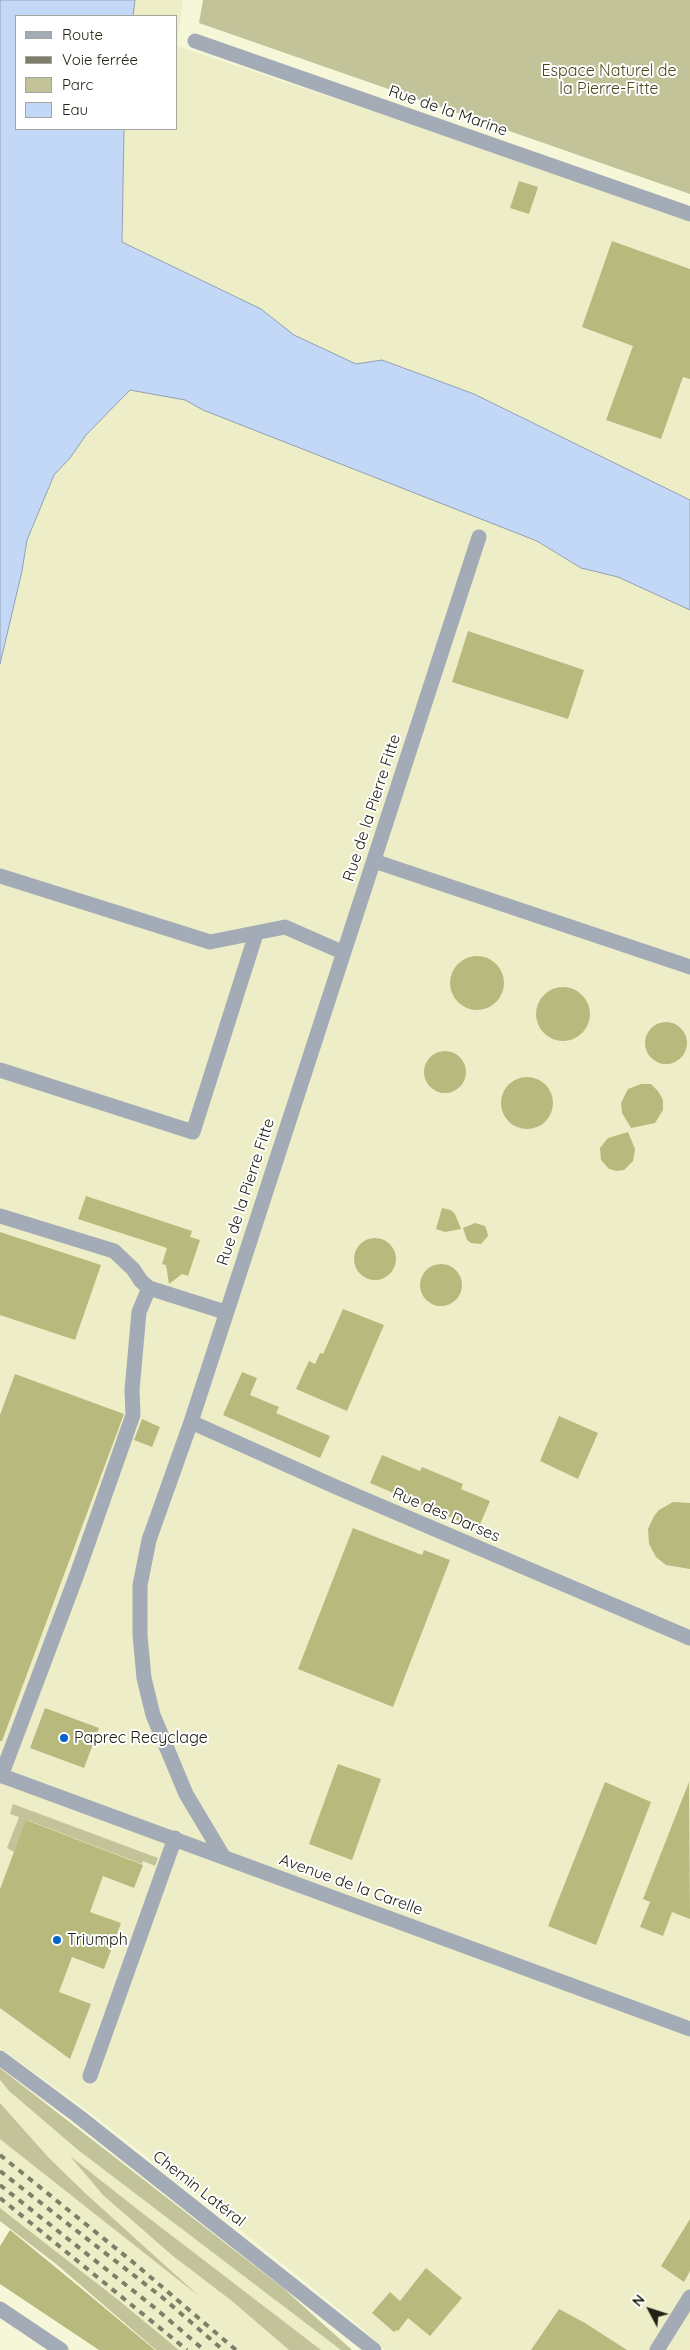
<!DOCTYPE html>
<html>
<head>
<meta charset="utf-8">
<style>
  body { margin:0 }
  #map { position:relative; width:690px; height:2350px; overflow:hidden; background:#f6f7d8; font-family:Quicksand,sans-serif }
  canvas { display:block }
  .legend { position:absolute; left:15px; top:15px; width:162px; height:115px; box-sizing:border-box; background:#fff; border:1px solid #a6a6a1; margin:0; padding:6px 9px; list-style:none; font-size:15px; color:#212115 }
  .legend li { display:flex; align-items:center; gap:10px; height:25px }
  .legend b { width:25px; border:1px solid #a6a6a1 }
  .north { position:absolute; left:625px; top:2285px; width:50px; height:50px; -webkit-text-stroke:4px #fff; paint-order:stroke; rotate:310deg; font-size:14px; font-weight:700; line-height:20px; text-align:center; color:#212115 }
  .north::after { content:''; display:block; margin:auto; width:18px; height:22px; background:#212115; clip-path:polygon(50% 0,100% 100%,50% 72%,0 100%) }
</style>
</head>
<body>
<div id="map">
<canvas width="690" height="2350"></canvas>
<ul class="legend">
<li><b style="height:6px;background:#a3abb6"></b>Route</li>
<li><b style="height:6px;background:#7e7e6a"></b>Voie ferrée</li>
<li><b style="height:14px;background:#c3c399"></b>Parc</li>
<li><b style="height:14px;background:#c3d8f7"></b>Eau</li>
</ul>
<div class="north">N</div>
</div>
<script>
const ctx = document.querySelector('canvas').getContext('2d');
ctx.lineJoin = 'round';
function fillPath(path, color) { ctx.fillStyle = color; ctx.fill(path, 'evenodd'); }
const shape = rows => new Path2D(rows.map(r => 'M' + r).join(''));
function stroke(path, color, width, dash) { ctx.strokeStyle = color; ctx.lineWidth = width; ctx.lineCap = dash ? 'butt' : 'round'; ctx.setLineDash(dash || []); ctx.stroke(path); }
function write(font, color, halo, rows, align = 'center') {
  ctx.font = font + ' Quicksand,sans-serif'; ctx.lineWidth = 4; ctx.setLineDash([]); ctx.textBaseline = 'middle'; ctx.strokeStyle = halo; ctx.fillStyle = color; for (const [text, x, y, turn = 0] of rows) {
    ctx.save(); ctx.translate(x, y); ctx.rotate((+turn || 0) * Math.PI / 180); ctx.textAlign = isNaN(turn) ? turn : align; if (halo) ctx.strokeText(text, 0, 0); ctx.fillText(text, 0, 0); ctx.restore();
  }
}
const built = shape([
  [0,0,183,0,177,46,512,158,690,222,690,2350,385,2350,361,2327,224,2217,88,2111,0,2048],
  [16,16,176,16,176,129,16,129],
  [0,2080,9,2091,78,2150,341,2350,179,2350,18,2222,0,2208]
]);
const green = shape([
  [203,0,690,0,690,194,199,23],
  [13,1804,158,1858,155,1866,143,1861,142,1864,27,1820,14,1852,7,1848,19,1817,10,1814],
  [0,2068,283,2288,352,2350,341,2350,78,2150,9,2091,0,2080],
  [0,2103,48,2157,85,2193,200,2297,0,2139],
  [70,2156,137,2209,321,2350,289,2350,232,2301,173,2256,103,2195],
  [0,2208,117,2299,179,2350,156,2350,56,2264,0,2221]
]);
const water = shape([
  [0,0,135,0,133,16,16,16,16,129,124,129,122,242,261,309,294,335,356,364,382,360,474,394,690,500,690,610,618,577,581,568,537,541,203,410,185,400,130,390,86,435,70,458,54,475,27,540,22,571,0,664,0,0]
]);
const building = shape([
  [519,181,538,187,529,214,510,208],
  [612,241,690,269,690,379,683,377,661,439,606,420,633,346,582,327],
  [468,631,584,670,568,719,452,682],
  '450 983a27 27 0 1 1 54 0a27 27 0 1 1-54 0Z',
  '536 1014a27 27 0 1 1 54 0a27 27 0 1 1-54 0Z',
  '645 1043a21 21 0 1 1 42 0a21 21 0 1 1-42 0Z',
  '424 1072a21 21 0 1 1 42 0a21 21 0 1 1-42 0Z',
  '501 1103a26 26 0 1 1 52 0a26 26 0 1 1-52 0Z',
  [641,1084,651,1084,658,1091,663,1100,663,1110,655,1123,631,1128,622,1113,621,1103,628,1089],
  [628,1132,635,1149,633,1161,624,1170,617,1171,609,1169,601,1160,600,1148,608,1138],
  [86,1196,192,1231,190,1237,200,1240,188,1276,182,1274,169,1284,166,1265,162,1264,167,1248,78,1219],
  [442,1208,451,1210,455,1214,461,1229,445,1232,436,1229],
  [475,1223,485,1226,487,1231,488,1236,481,1244,471,1243,467,1240,463,1228],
  [0,1232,101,1265,75,1340,0,1315],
  '354 1259a21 21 0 1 1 42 0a21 21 0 1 1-42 0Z',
  '420 1285a21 21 0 1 1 42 0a21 21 0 1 1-42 0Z',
  [343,1309,384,1325,347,1411,296,1389,309,1361,315,1364,320,1353,323,1354],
  [242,1372,257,1378,250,1395,279,1407,276,1413,330,1436,320,1458,223,1415],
  [15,1374,124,1414,2,1741,0,1741,0,1415],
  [559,1416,598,1433,578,1479,540,1461],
  [142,1419,160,1427,152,1447,134,1440],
  [382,1455,420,1471,422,1467,463,1484,461,1489,490,1501,478,1529,370,1483],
  [673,1502,690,1503,690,1569,666,1565,656,1557,649,1544,648,1529,654,1516,659,1510],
  [353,1528,422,1555,424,1550,450,1560,393,1707,298,1669],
  [45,1708,99,1728,84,1768,30,1748],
  [338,1764,381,1779,352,1860,309,1844],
  [605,1782,651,1802,596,1945,548,1926],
  [689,1782,690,1919,672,1912,663,1936,640,1927,650,1902,643,1899],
  [26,1820,143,1865,134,1888,103,1876,90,1912,121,1923,104,1969,72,1957,59,1992,91,2004,70,2059,0,2008,0,1889],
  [690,2219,690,2271,684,2282,661,2266],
  [10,2230,76,2284,155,2350,99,2350,0,2284,0,2246],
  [426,2268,462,2298,430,2336,408,2318,398,2331,396,2330,394,2332,372,2313,390,2292,400,2301],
  [559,2309,585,2323,627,2350,531,2350]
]);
const minor = shape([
  [195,41,690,214],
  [374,861,690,967],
  [0,876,210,942,285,927,342,952],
  [0,1070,193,1132,256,934],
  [0,1216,114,1251,133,1269,141,1281,149,1288,225,1312],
  [191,1422,336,1487,690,1638],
  [0,1775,690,2029],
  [1,1776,76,1577,133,1415,132,1390,139,1312,149,1288],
  [223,1856,186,1794,153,1715,144,1678,140,1635,140,1585,149,1540,191,1422,479,537],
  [0,2058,78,2116,374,2350],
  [90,2076,175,1838],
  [0,2309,61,2350],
  [657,2350,690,2297]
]);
const rail = shape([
  [0,2155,134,2263,236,2350],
  [0,2171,163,2298,223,2350],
  [0,2185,155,2308,204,2350],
  [0,2198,187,2350]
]);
const markers = [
  [64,1738,5,"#0663cb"],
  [57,1940,5,"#0663cb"]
];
const parkNames = [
  ["Espace Naturel de",609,71],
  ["la Pierre-Fitte",609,89]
];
const streetNames = [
  ["Rue de la Marine",448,111,19],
  ["Rue de la Pierre Fitte",372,808,-72],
  ["Rue de la Pierre Fitte",246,1192,-72],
  ["Rue des Darses",446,1515,23],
  ["Avenue de la Carelle",351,1885,20],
  ["Chemin Latéral",199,2189,38]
];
const poiNames = [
  ["Paprec Recyclage",74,1738],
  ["Triumph",67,1940]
];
fillPath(built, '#edeec7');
fillPath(green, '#c3c399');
fillPath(water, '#c3d8f7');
stroke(water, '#92a1b3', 1);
fillPath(building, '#b8b97c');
stroke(minor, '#a3abb6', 15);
stroke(rail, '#7e7e6a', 4, [6, 6]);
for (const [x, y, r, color] of markers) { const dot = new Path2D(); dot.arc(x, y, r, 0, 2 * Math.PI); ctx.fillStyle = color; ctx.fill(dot); stroke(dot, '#fff', 2); }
write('16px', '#484719', '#fff', parkNames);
write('16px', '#212115', '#fff', streetNames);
write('16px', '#212115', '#fff', poiNames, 'left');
</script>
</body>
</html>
